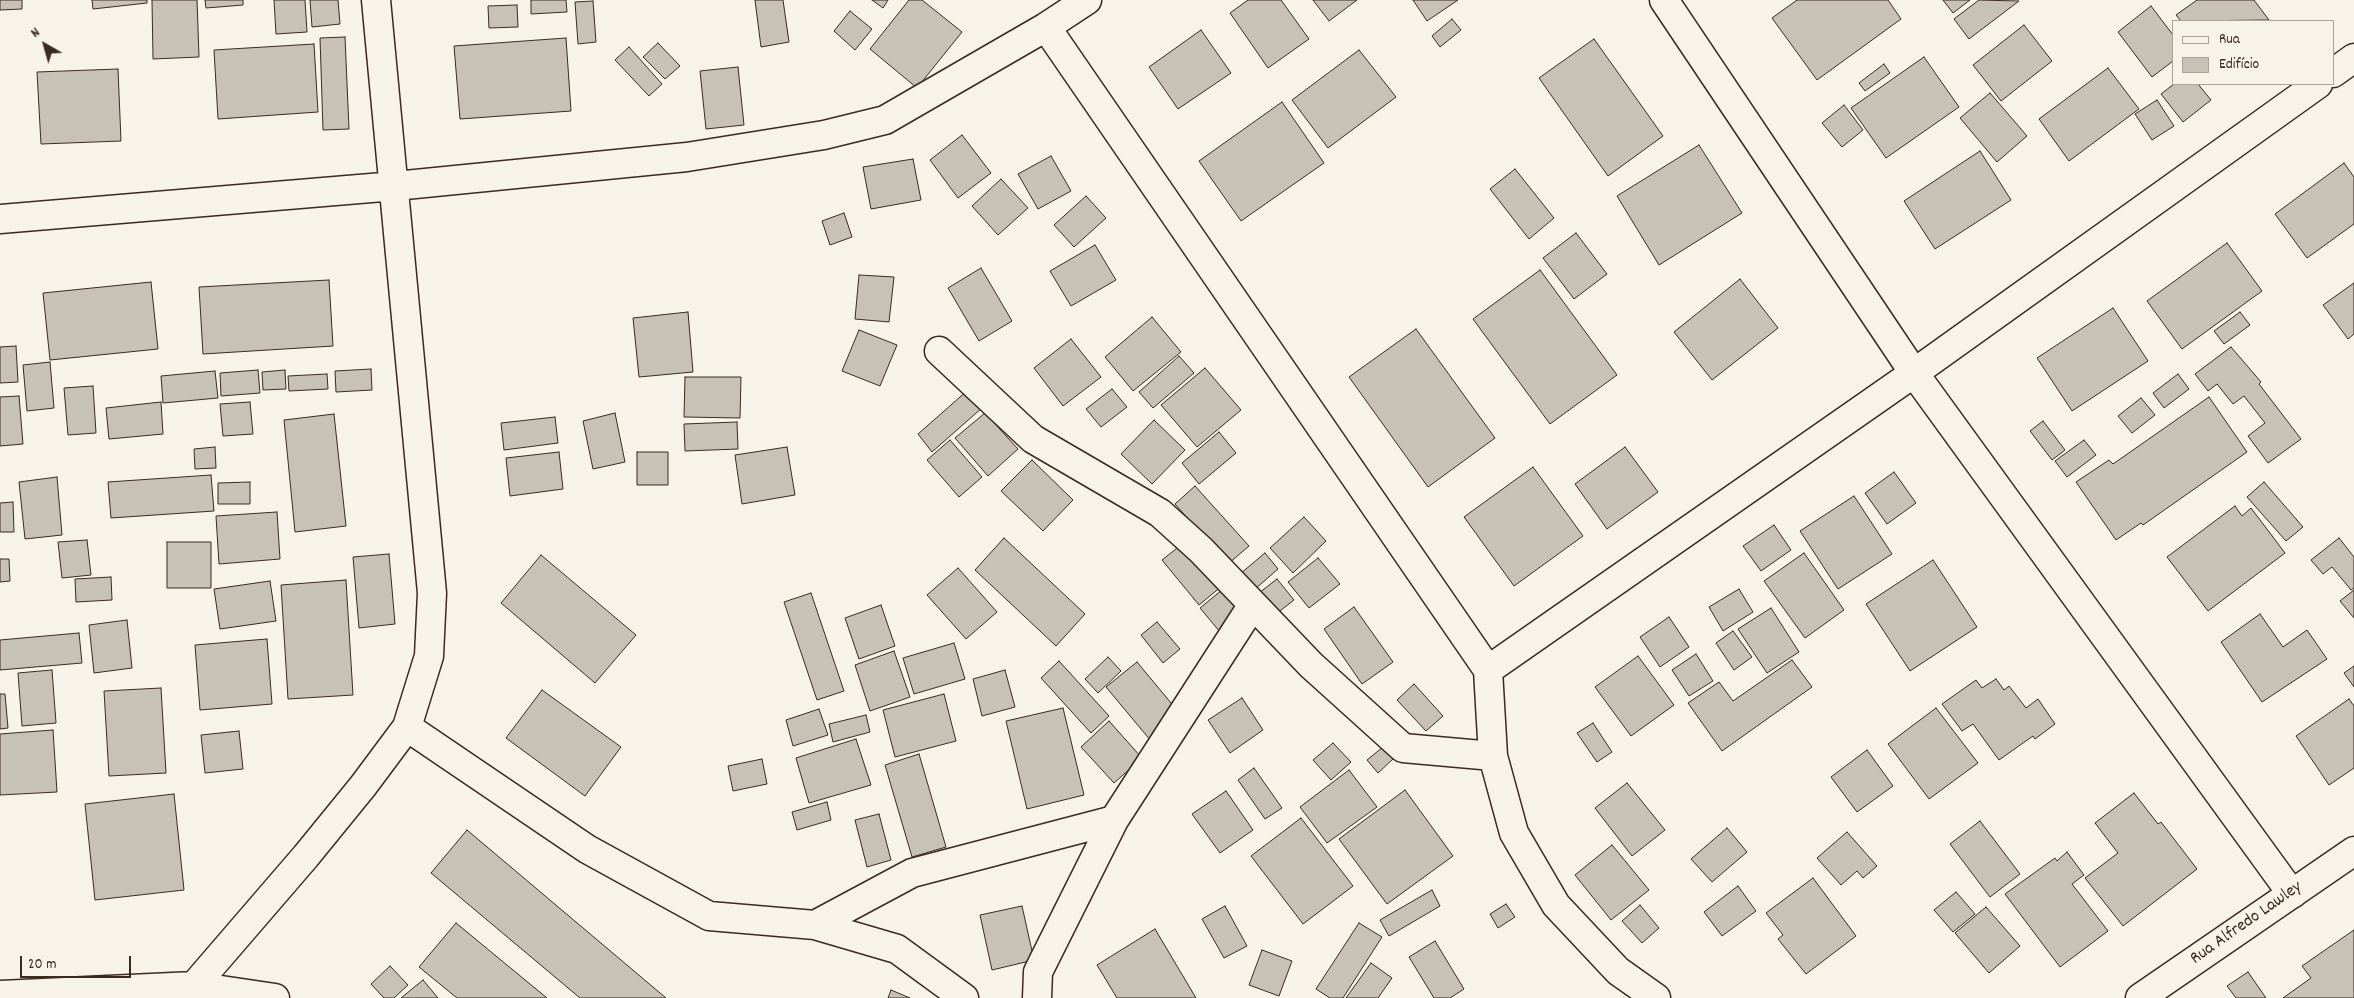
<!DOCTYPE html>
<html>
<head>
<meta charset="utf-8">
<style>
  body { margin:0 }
  #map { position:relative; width:2354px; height:998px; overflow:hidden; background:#f7f3e8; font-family:Dekko,sans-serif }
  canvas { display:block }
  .legend { position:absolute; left:2172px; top:20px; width:162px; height:65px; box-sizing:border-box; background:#f7f3e8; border:1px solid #aca397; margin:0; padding:6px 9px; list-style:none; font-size:15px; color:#3b2a1e }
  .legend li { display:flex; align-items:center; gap:10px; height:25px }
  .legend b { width:25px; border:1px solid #aca397 }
  .north { position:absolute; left:20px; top:20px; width:50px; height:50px; -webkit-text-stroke:4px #f7f3e8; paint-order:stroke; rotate:322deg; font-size:14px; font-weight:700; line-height:20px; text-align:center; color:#3b2a1e }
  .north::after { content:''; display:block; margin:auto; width:18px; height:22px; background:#3b2a1e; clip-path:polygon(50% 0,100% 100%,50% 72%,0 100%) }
  .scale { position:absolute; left:20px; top:956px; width:111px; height:22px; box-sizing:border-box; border:2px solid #3b2a1e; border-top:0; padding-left:6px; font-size:15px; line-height:18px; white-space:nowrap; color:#3b2a1e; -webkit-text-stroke:4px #f7f3e8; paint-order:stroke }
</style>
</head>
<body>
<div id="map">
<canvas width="2354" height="998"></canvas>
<ul class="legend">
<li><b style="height:6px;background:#f7f3e8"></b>Rua</li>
<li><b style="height:14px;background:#c8c1b6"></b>Edifício</li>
</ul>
<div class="north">N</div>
<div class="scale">20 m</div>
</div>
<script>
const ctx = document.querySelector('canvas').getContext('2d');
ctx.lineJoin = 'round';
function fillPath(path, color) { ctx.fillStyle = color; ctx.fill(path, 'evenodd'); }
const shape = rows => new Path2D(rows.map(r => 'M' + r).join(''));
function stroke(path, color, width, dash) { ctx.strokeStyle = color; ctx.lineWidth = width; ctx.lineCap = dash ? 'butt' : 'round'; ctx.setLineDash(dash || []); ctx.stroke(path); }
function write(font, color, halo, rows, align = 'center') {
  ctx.font = font + ' Dekko,sans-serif'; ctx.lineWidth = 5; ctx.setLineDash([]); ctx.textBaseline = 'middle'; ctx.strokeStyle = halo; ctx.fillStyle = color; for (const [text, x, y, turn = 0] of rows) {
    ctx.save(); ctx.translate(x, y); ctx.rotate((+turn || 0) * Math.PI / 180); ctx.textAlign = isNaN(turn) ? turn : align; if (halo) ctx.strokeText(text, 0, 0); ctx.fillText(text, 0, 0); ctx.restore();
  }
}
const building = shape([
  [0,0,22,0,22,9,0,10,0,0],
  [92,0,147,0,147,3,93,9,92,0],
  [152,0,197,0,199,57,153,59,152,0],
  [205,0,243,0,243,5,206,8,205,0],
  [274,0,305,0,307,32,276,34,274,0],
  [310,0,338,0,340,24,312,27,310,0],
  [531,0,566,0,567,12,531,14,531,0],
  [755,0,783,0,789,42,761,47,755,0],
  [872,0,888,0,883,8,872,0],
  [909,0,922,0,962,32,917,88,870,49,909,0],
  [1248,0,1281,0,1309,39,1268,68,1230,13,1248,0],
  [1313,0,1357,0,1329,21,1313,0],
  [1413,0,1458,0,1427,21,1413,0],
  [1797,0,1888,0,1901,19,1817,80,1772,18,1797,0],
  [1943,0,1970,0,1953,13,1943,0],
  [1979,0,2019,1,1969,39,1954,19,1979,0],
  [2197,0,2254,0,2269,20,2181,21,2176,15,2197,0],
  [593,1,596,42,578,44,575,2,593,1],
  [517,5,518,27,489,28,488,6,517,5],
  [2151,6,2173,35,2173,61,2152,77,2118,32,2151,6],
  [850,11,872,29,855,50,834,31,850,11],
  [1452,19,1461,30,1440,47,1432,36,1452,19],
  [2024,25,2052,61,2001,101,1973,65,2024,25],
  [1201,30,1231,73,1178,109,1149,67,1201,30],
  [345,37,349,129,323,130,320,38,345,37],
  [566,38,571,111,460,119,454,46,566,38],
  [1594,39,1663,136,1608,176,1539,78,1594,39],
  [658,43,680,66,665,79,643,57,658,43],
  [314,44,318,112,218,119,214,50,314,44],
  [629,47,662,84,649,96,615,60,629,47],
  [1359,50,1396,97,1328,148,1292,100,1359,50],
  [1924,57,1959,107,1886,158,1851,108,1924,57],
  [1884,64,1890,73,1865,91,1859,83,1884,64],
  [738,67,744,125,706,129,700,71,738,67],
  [2108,68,2139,109,2069,161,2039,119,2108,68],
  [118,69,121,141,41,144,37,72,118,69],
  [2174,84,2198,84,2211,100,2183,122,2161,94,2174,84],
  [1990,93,2027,136,1997,162,1960,118,1990,93],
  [2157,100,2174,126,2152,140,2135,114,2157,100],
  [1282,102,1324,163,1241,221,1199,161,1282,102],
  [1844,105,1863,130,1842,147,1822,123,1844,105],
  [962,135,991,173,958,198,930,160,962,135],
  [1699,145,1742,213,1659,265,1617,196,1699,145],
  [1980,151,2011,200,1935,249,1904,201,1980,151],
  [1051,156,1071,191,1038,209,1018,174,1051,156],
  [913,159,921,200,871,209,863,167,913,159],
  [2344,163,2354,177,2354,224,2307,258,2275,214,2344,163],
  [1515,169,1554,218,1529,239,1490,189,1515,169],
  [1001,179,1028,208,998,235,972,206,1001,179],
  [1086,196,1106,218,1074,247,1054,225,1086,196],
  [844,213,852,237,830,245,822,221,844,213],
  [1576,233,1607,274,1574,299,1543,258,1576,233],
  [2227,243,2262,291,2182,349,2147,301,2227,243],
  [1095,245,1116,280,1071,306,1050,271,1095,245],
  [981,268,1012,321,979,341,948,288,981,268],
  [1540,270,1617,375,1550,424,1473,319,1540,270],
  [859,275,894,277,889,322,855,319,859,275],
  [1740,279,1778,328,1712,380,1674,332,1740,279],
  [329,280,333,346,203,354,199,287,329,280],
  [151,282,158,349,50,360,43,293,151,282],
  [2354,283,2354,334,2348,339,2323,305,2354,283],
  [2113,308,2148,361,2072,411,2037,358,2113,308],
  [688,312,693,372,639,377,633,318,688,312],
  [2240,312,2250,325,2224,344,2214,331,2240,312],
  [1152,317,1181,352,1133,391,1105,357,1152,317],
  [1416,329,1495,438,1428,487,1349,377,1416,329],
  [859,330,897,345,880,386,842,371,859,330],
  [1071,339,1101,377,1063,406,1034,368,1071,339],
  [16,346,18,382,0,383,0,347,16,346],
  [2231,347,2261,382,2259,384,2301,439,2268,463,2248,436,2265,423,2244,396,2233,404,2217,384,2208,391,2195,374,2231,347],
  [1179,356,1194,373,1153,408,1139,392,1179,356],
  [50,362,54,408,27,411,23,365,50,362],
  [1205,368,1241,410,1197,447,1161,405,1205,368],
  [371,369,372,390,336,392,335,371,371,369],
  [258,370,260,393,221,396,220,373,258,370],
  [285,370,286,389,263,390,262,372,285,370],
  [215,371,218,398,163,403,161,376,215,371],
  [327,374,328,389,289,391,288,376,327,374],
  [2178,374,2189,389,2164,408,2153,393,2178,374],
  [685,377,741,377,740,418,684,417,685,377],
  [93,386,96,433,68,435,64,388,93,386],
  [1112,389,1127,407,1101,427,1086,409,1112,389],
  [968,390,983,407,932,452,918,434,968,390],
  [19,396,23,444,0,446,0,397,19,396],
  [2209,397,2247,452,2143,525,2141,523,2116,540,2076,482,2109,460,2113,464,2209,397],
  [2141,398,2155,415,2132,433,2118,416,2141,398],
  [161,402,163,434,109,439,106,408,161,402],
  [250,402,253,434,223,436,220,404,250,402],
  [615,413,625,462,593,469,583,421,615,413],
  [985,413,1018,449,988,476,955,438,985,413],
  [334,414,346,526,295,532,284,420,334,414],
  [555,417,558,443,504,450,501,423,555,417],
  [1154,420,1185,450,1152,484,1121,454,1154,420],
  [2043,421,2065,450,2052,460,2030,431,2043,421],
  [737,422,738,449,685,451,684,424,737,422],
  [1219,432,1236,453,1199,484,1182,463,1219,432],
  [950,440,982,477,959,497,927,460,950,440],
  [2084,440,2096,455,2067,477,2055,461,2084,440],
  [215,447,216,468,195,469,194,449,215,447],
  [787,447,795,495,742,504,735,455,787,447],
  [1625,447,1658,492,1607,529,1575,484,1625,447],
  [559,452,563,489,510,496,506,458,559,452],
  [637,452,668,452,668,485,637,485,637,452],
  [1032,460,1073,500,1043,531,1001,491,1032,460],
  [1533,467,1583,536,1514,586,1464,517,1533,467],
  [1894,472,1916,503,1887,524,1865,493,1894,472],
  [211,475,214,511,111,518,108,482,211,475],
  [57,477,62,535,25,539,19,482,57,477],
  [250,482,250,504,218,504,218,483,250,482],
  [2264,482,2303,527,2286,541,2247,497,2264,482],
  [1195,486,1249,546,1228,564,1175,504,1195,486],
  [1854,496,1892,554,1838,589,1800,531,1854,496],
  [13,502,14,532,0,532,0,503,13,502],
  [2235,506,2242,516,2251,508,2285,553,2208,611,2167,557,2235,506],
  [277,512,280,559,219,564,216,516,277,512],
  [1304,517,1326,541,1293,573,1270,548,1304,517],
  [1774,525,1791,550,1761,571,1743,546,1774,525],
  [1004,538,1085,614,1056,646,975,570,1004,538],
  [2339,538,2354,557,2354,588,2351,590,2332,567,2323,574,2311,560,2339,538],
  [87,540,91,575,62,578,58,542,87,540],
  [1186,541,1222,586,1199,605,1162,560,1186,541],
  [167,542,211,542,211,588,167,588,167,542],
  [1265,553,1278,569,1254,590,1240,574,1265,553],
  [1804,553,1844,610,1805,638,1764,581,1804,553],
  [389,554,395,624,359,628,353,557,389,554],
  [541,555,636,635,595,683,501,603,541,555],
  [1318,558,1340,584,1309,608,1288,582,1318,558],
  [0,559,9,559,10,581,0,582,0,559],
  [1933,560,1977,627,1910,671,1866,604,1933,560],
  [958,568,997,612,966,639,927,595,958,568],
  [111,577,112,600,76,602,75,579,111,577],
  [1277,579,1294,600,1276,614,1259,593,1277,579],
  [346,580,353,695,288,699,281,585,346,580],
  [270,581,276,621,220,629,214,589,270,581],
  [1739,589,1753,612,1723,631,1709,607,1739,589],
  [1222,590,1242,614,1220,632,1200,608,1222,590],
  [2354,590,2354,618,2340,601,2354,590],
  [811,593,844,691,817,700,784,602,811,593],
  [881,605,895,646,859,659,845,618,881,605],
  [1354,607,1393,662,1362,684,1324,629,1354,607],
  [1771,608,1799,652,1767,673,1738,629,1771,608],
  [2260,614,2283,647,2307,630,2327,659,2262,702,2221,642,2260,614],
  [1669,617,1689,647,1660,667,1640,637,1669,617],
  [127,620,132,668,94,673,89,625,127,620],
  [1157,622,1180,649,1163,663,1141,635,1157,622],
  [1733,631,1752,657,1734,670,1716,643,1733,631],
  [79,633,82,663,0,670,0,640,79,633],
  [267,639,272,704,200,710,195,645,267,639],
  [954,643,965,679,914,694,903,658,954,643],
  [894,651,910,697,870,711,855,665,894,651],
  [1696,654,1713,681,1689,696,1672,670,1696,654],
  [1638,656,1674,705,1631,736,1595,687,1638,656],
  [1108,657,1121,671,1098,693,1085,679,1108,657],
  [1792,660,1812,687,1722,751,1688,703,1719,682,1733,701,1792,660],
  [1059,661,1109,716,1091,733,1041,678,1059,661],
  [1137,662,1181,715,1151,741,1106,687,1137,662],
  [2354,666,2354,687,2344,673,2354,666],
  [52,670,56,723,22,726,18,673,52,670],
  [1005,670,1015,707,982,716,973,679,1005,670],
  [1996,679,2004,690,2009,686,2026,708,2038,699,2055,724,2035,739,2033,736,1999,760,1973,724,1962,731,1942,704,1976,680,1982,688,1996,679],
  [1414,684,1443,716,1426,731,1397,700,1414,684],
  [161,688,166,773,109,776,104,691,161,688],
  [542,690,621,747,585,796,506,738,542,690],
  [0,694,5,694,8,728,0,729,0,694],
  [944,694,956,741,895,757,883,710,944,694],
  [1242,698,1263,730,1230,753,1208,720,1242,698],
  [2349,699,2354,706,2354,768,2329,785,2296,736,2349,699],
  [1063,708,1084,795,1027,809,1006,721,1063,708],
  [1936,708,1978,763,1929,799,1888,744,1936,708],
  [819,709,828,735,793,746,786,720,819,709],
  [866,715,870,732,833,742,829,724,866,715],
  [1109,721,1142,758,1114,783,1081,747,1109,721],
  [1593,723,1612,752,1597,762,1577,733,1593,723],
  [53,730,57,792,0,795,0,734,53,730],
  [239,731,243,769,205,773,201,735,239,731],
  [856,739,871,785,809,803,796,758,856,739],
  [1333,743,1351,762,1331,780,1313,760,1333,743],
  [1383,747,1393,759,1378,773,1367,760,1383,747],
  [1867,750,1893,786,1857,812,1831,777,1867,750],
  [919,754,946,847,912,857,885,765,919,754],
  [762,759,767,784,733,791,728,766,762,759],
  [1254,768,1282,808,1265,819,1238,780,1254,768],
  [1349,770,1377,807,1327,843,1300,807,1349,770],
  [1627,783,1665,830,1632,856,1595,808,1627,783],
  [1405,790,1453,856,1387,904,1339,839,1405,790],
  [1226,791,1253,830,1220,853,1192,814,1226,791],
  [2134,793,2158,824,2161,822,2197,869,2123,926,2085,878,2118,853,2095,823,2134,793],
  [174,794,184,890,95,900,85,804,174,794],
  [827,802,831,820,797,830,792,812,827,802],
  [879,814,891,860,867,867,855,820,879,814],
  [1301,818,1353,886,1303,924,1251,856,1301,818],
  [1980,821,2020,874,1990,897,1950,844,1980,821],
  [1727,828,1747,852,1712,882,1691,859,1727,828],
  [467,830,666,998,580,998,431,873,467,830],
  [1847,832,1877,866,1863,878,1857,871,1841,885,1817,858,1847,832],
  [1612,845,1649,890,1611,920,1575,875,1612,845],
  [2067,852,2084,875,2072,884,2108,931,2060,967,2005,894,2055,858,2057,861,2067,852],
  [1813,878,1856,936,1806,974,1778,939,1783,935,1766,913,1813,878],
  [1738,886,1756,911,1722,936,1704,912,1738,886],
  [1432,890,1440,906,1389,936,1380,920,1432,890],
  [1956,892,1975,914,1953,932,1934,910,1956,892],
  [1506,904,1515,917,1498,928,1490,914,1506,904],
  [1640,905,1659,928,1642,943,1622,921,1640,905],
  [1022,906,1034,960,992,970,980,915,1022,906],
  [1225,906,1247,946,1224,958,1202,919,1225,906],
  [1986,907,2020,946,1989,973,1955,933,1986,907],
  [456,923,547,998,457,998,419,967,456,923],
  [1359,923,1382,937,1343,998,1330,998,1316,989,1359,923],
  [1155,929,1196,998,1117,998,1097,965,1155,929],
  [2354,930,2354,998,2283,998,2311,978,2302,966,2354,930],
  [1435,941,1464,989,1450,998,1434,998,1409,957,1435,941],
  [1262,950,1292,961,1279,996,1249,985,1262,950],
  [1371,963,1392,978,1378,998,1346,998,1371,963],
  [390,966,408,985,394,998,384,998,371,984,390,966],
  [2248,972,2266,998,2236,998,2227,986,2248,972],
  [423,980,438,998,401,998,423,980],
  [891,990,910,998,888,998,891,990]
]);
const minor = shape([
  [1664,0,1914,373,2292,894],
  [1046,27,1488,670,1493,756,1514,833,1556,905,1618,971,1656,998],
  [2333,73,2354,58],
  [0,219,395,186,687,157,824,135,885,120,1046,27,1087,0],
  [939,351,1033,439,1160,513,1201,550,1311,665,1403,748,1493,756],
  [1488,670,1914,373,2318,84],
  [407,727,587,849,709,916,815,925,897,949,964,998],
  [815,925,912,873,1114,820,1252,606],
  [194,986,306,856,363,786,407,727,429,656,432,593,376,0],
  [0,995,194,986,275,998],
  [1037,998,1038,972,1114,820]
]);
const major = shape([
  [2140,998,2354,851]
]);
const streetNames = [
  ["Rua Alfredo Lawley",2247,924,-35]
];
fillPath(building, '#c8c1b6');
stroke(building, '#3b2a1e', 1);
stroke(minor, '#3b2a1e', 31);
stroke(major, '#3b2a1e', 31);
stroke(minor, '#f7f3e8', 28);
stroke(major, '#f7f3e8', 28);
write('18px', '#3b2a1e', '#f7f3e8', streetNames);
</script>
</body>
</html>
